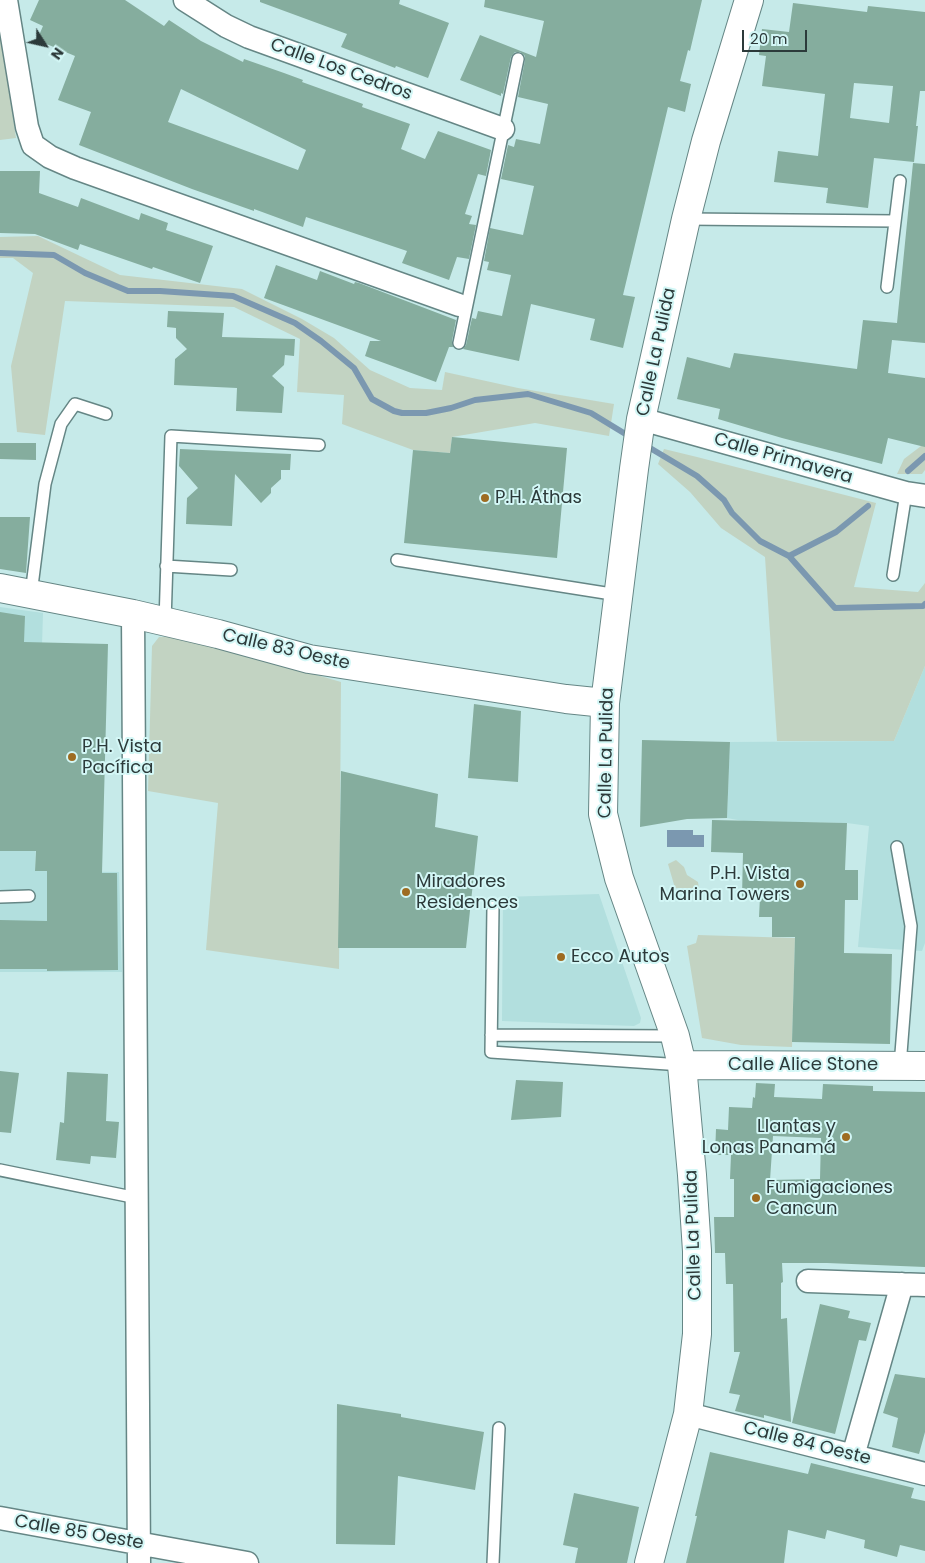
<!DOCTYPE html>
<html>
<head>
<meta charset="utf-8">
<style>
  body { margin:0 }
  #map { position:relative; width:925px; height:1563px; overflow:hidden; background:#c6eae9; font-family:Poppins,sans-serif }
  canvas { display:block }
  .north { position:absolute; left:20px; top:20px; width:50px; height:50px; -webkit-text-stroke:4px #d3f7f6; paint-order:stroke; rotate:125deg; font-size:14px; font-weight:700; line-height:20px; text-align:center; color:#2c3a3a }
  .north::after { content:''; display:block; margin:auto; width:18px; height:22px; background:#2c3a3a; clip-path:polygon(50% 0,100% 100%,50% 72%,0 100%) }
  .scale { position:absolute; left:742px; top:30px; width:65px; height:22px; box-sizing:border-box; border:2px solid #2c3a3a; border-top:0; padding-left:6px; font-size:15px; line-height:18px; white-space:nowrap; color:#2c3a3a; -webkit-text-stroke:4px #d3f7f6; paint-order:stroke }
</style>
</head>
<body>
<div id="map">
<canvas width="925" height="1563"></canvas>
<div class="north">N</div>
<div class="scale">20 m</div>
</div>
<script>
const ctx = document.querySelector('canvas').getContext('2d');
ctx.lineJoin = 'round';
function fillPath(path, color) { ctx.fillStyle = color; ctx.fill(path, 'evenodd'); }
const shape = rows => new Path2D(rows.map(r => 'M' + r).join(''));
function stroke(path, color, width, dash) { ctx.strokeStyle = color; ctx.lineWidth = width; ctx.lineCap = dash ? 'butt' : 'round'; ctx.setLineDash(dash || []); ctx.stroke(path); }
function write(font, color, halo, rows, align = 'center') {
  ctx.font = font + ' Poppins,sans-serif'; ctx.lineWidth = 4; ctx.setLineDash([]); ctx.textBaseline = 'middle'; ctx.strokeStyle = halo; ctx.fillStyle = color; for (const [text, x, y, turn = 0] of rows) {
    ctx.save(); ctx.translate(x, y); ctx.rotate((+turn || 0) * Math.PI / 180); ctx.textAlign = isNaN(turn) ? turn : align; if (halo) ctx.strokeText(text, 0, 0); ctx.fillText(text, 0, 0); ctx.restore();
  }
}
const built = shape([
  [0,607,43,613,35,871,119,872,122,972,0,972],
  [925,666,925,943,922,951,858,947,869,826,847,823,743,821,727,818,730,742,894,741],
  [599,894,641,1018,640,1023,634,1026,502,1021,503,897]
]);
const green = shape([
  [0,29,16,138,0,140],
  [38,236,120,275,242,289,302,319,334,338,370,370,410,388,442,390,445,372,518,388,614,404,609,436,535,423,452,437,450,453,413,450,342,424,344,395,297,392,300,339,234,307,65,301,45,435,17,432,11,366,33,273,13,258,0,258,0,237],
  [925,443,925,470,922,474,897,474,904,459],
  [664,449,697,457,876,503,854,587,918,592,925,583,925,666,894,741,777,741,765,557,721,528,690,492,658,464],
  [176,636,203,642,341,682,339,969,206,950,218,803,148,791,152,646,159,637],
  [676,860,684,867,687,875,698,882,699,889,675,888,668,864],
  [698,935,795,938,792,1047,741,1045,702,1038,687,946,696,943]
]);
const water = shape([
  [667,830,693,830,693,835,704,835,704,847,667,847]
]);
const stream = shape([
  [0,253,54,255,85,273,128,291,160,291,233,296,295,323,321,341,354,368,372,399,394,411,402,413,426,413,451,408,475,400,528,394,591,413,632,438],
  [645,445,697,476,724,500,732,513,760,541,789,556,835,608,923,606,925,604],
  [908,471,925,456],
  [789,556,836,532,868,506]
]);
const building = shape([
  [39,0,125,0,164,26,169,20,201,41,243,62,244,59,284,73,303,80,302,82,363,104,362,107,410,124,401,149,425,159,438,131,491,150,486,176,478,174,465,214,472,216,469,224,476,225,469,259,457,257,449,280,402,263,407,251,306,217,303,227,254,209,254,211,192,189,79,145,91,112,58,100,75,56,37,40,43,26,30,20],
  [181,89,306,150,298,170,168,122],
  [260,0,400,0,399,4,449,23,428,78,396,66,395,68,341,47,347,34,260,2],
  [485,0,702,0,690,51,688,50,680,81,691,84,685,112,668,107,623,295,635,297,623,348,590,340,595,319,531,304,519,361,463,349,466,345,472,318,476,319,478,311,502,316,511,275,487,270,489,262,484,261,490,228,523,235,534,186,501,179,508,145,514,147,516,139,540,144,548,104,518,97,525,60,525,56,520,52,515,52,511,57,503,94,501,93,501,96,460,80,480,35,536,57,544,21,484,7],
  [793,3,867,12,868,6,925,12,925,91,920,91,916,126,918,126,914,162,874,158,868,208,826,203,828,188,774,182,778,151,818,156,825,94,762,86,766,56,759,55,762,29,789,32],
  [854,83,893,86,889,123,850,118],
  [913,163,925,164,925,343,892,340,888,373,925,378,925,447,888,438,882,464,782,438,718,419,720,409,677,399,687,357,730,368,734,353,857,369,863,320,897,323],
  [0,171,40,171,39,193,78,207,81,198,139,220,141,213,168,223,166,230,213,246,200,283,153,267,152,269,80,244,78,250,35,234,0,233],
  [276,265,317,280,320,271,354,284,355,282,359,283,456,320,452,341,453,347,449,347,436,382,365,356,370,341,381,341,264,298],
  [168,311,224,313,222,337,295,339,294,356,285,355,284,365,272,376,284,387,282,413,236,411,237,388,174,385,175,359,187,349,176,338,176,328,167,327],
  [452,437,567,448,557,558,404,543,413,450,450,453],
  [0,443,36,443,36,460,0,459],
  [180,449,291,454,290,470,281,470,281,479,271,488,271,493,261,503,235,474,232,526,186,524,187,498,198,488,179,466],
  [0,517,30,517,26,573,0,569],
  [0,612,25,616,24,642,108,644,102,873,117,873,118,970,47,971,47,969,0,969,0,920,47,921,47,871,35,871,36,851,0,851],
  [474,704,521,711,518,782,468,778],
  [642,740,730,742,727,818,687,819,640,827],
  [341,771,438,794,435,827,478,836,466,948,338,948],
  [712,820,847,823,845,870,858,870,858,900,845,900,844,953,892,954,890,1044,792,1042,795,937,772,937,772,917,759,917,760,897,742,897,743,853,711,852],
  [0,1071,19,1073,11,1133,0,1132],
  [67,1072,108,1074,106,1121,119,1122,116,1158,91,1156,90,1164,56,1160,60,1122,64,1123],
  [516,1080,563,1082,561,1117,511,1120],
  [756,1083,775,1084,774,1097,822,1099,823,1084,873,1086,873,1091,925,1092,925,1267,827,1263,782,1263,783,1282,781,1283,781,1319,787,1318,791,1422,764,1415,764,1418,735,1411,740,1395,729,1393,740,1352,734,1352,733,1284,726,1284,725,1253,715,1253,714,1217,734,1217,734,1179,730,1179,731,1155,715,1155,716,1129,728,1130,729,1107,752,1108,753,1097,755,1098],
  [773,1136,821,1138,820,1179,770,1180],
  [820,1304,850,1311,848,1318,871,1323,866,1341,859,1340,835,1434,792,1423],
  [895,1374,925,1378,925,1432,919,1454,892,1447,898,1418,883,1413],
  [337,1404,401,1414,401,1417,484,1432,475,1490,398,1476,395,1545,336,1544],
  [710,1452,808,1474,811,1463,914,1488,911,1498,925,1501,925,1551,900,1545,897,1557,864,1548,865,1540,827,1530,825,1539,788,1530,784,1563,686,1563,697,1516,695,1516],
  [574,1493,639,1507,627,1563,575,1563,578,1548,563,1545]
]);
const lane = shape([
  [686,219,895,221],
  [887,287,900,181],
  [459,343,518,59],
  [397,560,618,595],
  [166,566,231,570],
  [893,575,906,493],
  [31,594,45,484,61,424,75,404,106,414],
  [165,622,171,436,319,445],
  [897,847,911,926,900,1066],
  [0,897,29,896],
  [493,907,491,1052,682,1065],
  [491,1035,674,1036],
  [0,1170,137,1198],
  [493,1563,499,1428]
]);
const street = shape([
  [6,0,27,127,33,145,50,157,75,168,459,305],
  [185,0,226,26,249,37,503,129],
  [641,419,906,493,925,496],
  [133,614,139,1563],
  [808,1281,925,1285],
  [688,1414,925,1474],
  [853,1456,902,1284],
  [0,1518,247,1563]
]);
const secondary = shape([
  [0,588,133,614,218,634,309,659,566,699,605,703],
  [682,1065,925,1066],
  [649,1563,688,1414,697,1334,697,1251,692,1175,682,1065,675,1036,619,878,603,814,605,703,634,469,641,419,686,219,706,141,749,0]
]);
const markers = [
  [485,498,5,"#9e6c22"],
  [72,757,5,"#9e6c22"],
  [800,884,5,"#9e6c22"],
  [406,892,5,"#9e6c22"],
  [561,957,5,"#9e6c22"],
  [846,1137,5,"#9e6c22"],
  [756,1198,5,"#9e6c22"]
];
const streetNames = [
  ["Calle Los Cedros",341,70,20],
  ["Calle La Pulida",657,352,-78],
  ["Calle Primavera",783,459,16],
  ["Calle 83 Oeste",286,650,13],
  ["Calle La Pulida",607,753,-89],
  ["Calle Alice Stone",803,1065],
  ["Calle La Pulida",694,1235,-92],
  ["Calle 84 Oeste",807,1444,14],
  ["Calle 85 Oeste",79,1533,10]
];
const poiNames = [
  ["P.H. Áthas",495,498],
  ["P.H. Vista",82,747],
  ["Pacífica",82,768],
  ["P.H. Vista",790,874,"right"],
  ["Marina Towers",790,895,"right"],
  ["Miradores",416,882],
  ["Residences",416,903],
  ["Ecco Autos",571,957],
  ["Llantas y",836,1127,"right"],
  ["Lonas Panamá",836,1148,"right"],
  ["Fumigaciones",766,1188],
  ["Cancun",766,1209]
];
fillPath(built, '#b2dfde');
fillPath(green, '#c2d3c2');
fillPath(water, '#7b98b0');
stroke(stream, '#7b98b0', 6);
fillPath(building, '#85ad9e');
stroke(lane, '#658685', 14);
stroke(street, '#658685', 25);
stroke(secondary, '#658685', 30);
stroke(lane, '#fff', 11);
stroke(street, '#fff', 22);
stroke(secondary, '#fff', 28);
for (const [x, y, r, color] of markers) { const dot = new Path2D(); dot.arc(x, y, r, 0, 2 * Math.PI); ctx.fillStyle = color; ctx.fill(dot); stroke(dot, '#d3f7f6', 2); }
write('18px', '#2c3a3a', '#d3f7f6', streetNames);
write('18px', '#2c3a3a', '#d3f7f6', poiNames, 'left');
</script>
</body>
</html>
